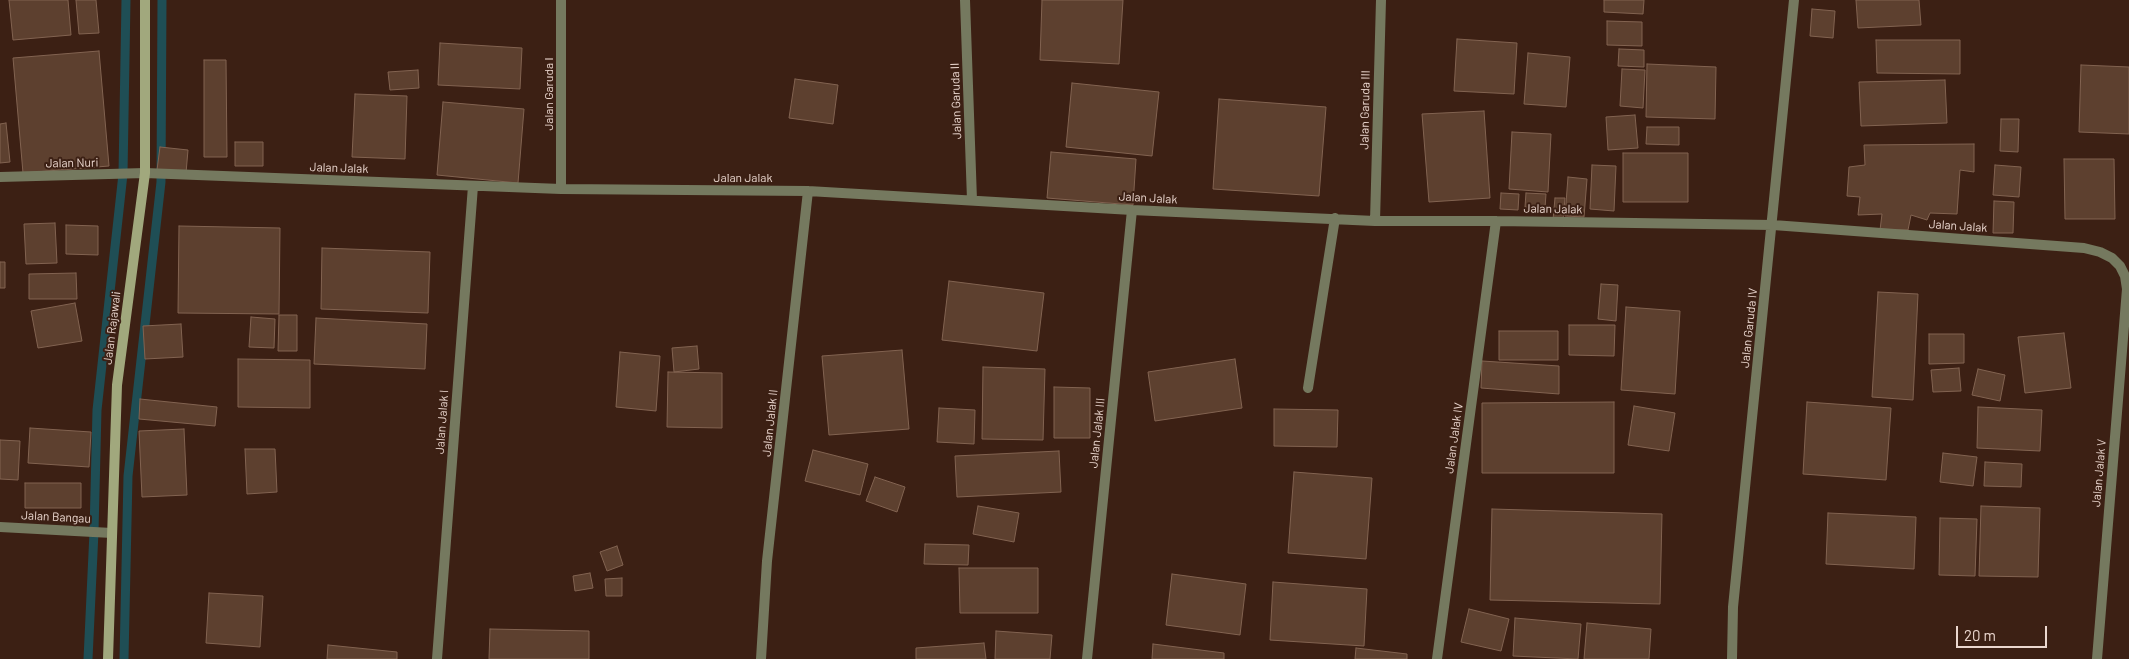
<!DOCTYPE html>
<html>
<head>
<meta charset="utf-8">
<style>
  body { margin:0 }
  #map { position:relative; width:2129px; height:659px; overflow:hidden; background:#3c2014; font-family:Barlow,sans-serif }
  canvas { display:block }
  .scale { position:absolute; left:1956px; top:626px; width:91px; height:22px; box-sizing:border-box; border:2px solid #ebd7cf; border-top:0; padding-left:6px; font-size:15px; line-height:18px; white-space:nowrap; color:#ebd7cf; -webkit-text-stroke:4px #3c2014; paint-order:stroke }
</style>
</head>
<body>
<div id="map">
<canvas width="2129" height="659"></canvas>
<div class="scale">20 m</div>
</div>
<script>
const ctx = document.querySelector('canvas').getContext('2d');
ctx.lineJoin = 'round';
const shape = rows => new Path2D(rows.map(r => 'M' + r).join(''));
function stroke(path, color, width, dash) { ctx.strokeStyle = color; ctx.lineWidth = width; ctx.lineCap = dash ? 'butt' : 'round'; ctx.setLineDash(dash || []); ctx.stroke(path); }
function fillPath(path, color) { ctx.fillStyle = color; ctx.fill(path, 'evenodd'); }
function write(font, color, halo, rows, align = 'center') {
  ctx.font = font + ' Barlow,sans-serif'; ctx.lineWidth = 4; ctx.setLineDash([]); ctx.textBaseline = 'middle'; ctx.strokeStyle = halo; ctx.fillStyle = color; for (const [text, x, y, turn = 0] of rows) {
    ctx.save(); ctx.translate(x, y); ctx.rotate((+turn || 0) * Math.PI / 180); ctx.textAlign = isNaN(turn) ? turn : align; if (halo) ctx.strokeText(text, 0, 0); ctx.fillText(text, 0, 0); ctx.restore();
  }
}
const stream = shape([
  [88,659,94,532,97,410,123,174,126,0],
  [124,659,128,476,161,182,162,0]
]);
const building = shape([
  [9,0,68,0,71,35,13,40,9,0],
  [76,0,96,0,99,33,79,34,76,0],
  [1042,0,1123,0,1119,64,1040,60,1042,0],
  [1604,0,1644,0,1643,14,1604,12,1604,0],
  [1856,0,1919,0,1921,25,1858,28,1856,0],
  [1812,9,1835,11,1833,38,1810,36,1812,9],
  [1607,21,1642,22,1642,46,1607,45,1607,21],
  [1457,39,1517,43,1514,94,1454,91,1457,39],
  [1876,40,1960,40,1960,74,1877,73,1876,40],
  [440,43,522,48,520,89,438,85,440,43],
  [1619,49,1644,50,1644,67,1618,66,1619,49],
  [99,51,109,166,23,173,13,58,99,51],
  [1528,53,1570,57,1566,107,1524,104,1528,53],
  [204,60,226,60,227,157,204,157,204,60],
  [1647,64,1716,67,1715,119,1646,117,1647,64],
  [2081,65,2129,67,2129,134,2079,132,2081,65],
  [1622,69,1645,70,1643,108,1620,106,1622,69],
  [418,70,419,88,390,90,388,72,418,70],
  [795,79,838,85,833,124,789,118,795,79],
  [1945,80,1947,123,1861,126,1859,82,1945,80],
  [1072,83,1159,92,1152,156,1066,147,1072,83],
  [355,94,407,96,405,159,352,157,355,94],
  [1219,99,1326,107,1319,196,1213,189,1219,99],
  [443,102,524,109,518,183,437,175,443,102],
  [1484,111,1490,198,1429,202,1422,114,1484,111],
  [1635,115,1638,148,1608,150,1606,117,1635,115],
  [2001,119,2019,119,2018,152,2000,151,2001,119],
  [6,123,10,162,0,163,0,124,6,123],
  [1647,127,1679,127,1679,145,1646,144,1647,127],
  [1512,132,1551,134,1548,192,1509,189,1512,132],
  [235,142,263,142,263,166,235,166,235,142],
  [1974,144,1974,172,1960,170,1957,214,1930,213,1927,220,1911,215,1908,230,1880,230,1882,214,1858,215,1860,197,1847,196,1849,167,1865,165,1864,145,1974,144],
  [160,147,188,150,186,173,157,170,160,147],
  [1051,152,1136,159,1133,205,1047,198,1051,152],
  [1623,153,1688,153,1688,202,1623,202,1623,153],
  [2064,159,2114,159,2115,219,2065,219,2064,159],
  [1592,165,1616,166,1614,211,1590,209,1592,165],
  [1995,165,2021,167,2019,197,1993,195,1995,165],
  [1568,177,1587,179,1584,217,1565,216,1568,177],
  [1501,193,1519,194,1518,210,1500,209,1501,193],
  [1526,193,1546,194,1545,208,1525,207,1526,193],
  [1555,198,1565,198,1563,220,1553,220,1555,198],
  [1994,201,2014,202,2013,233,1993,233,1994,201],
  [55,223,57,263,26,264,24,224,55,223],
  [66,225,98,226,98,255,66,254,66,225],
  [179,226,280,228,279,314,178,313,179,226],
  [322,248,430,252,428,313,321,309,322,248],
  [0,262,5,262,5,288,0,288,0,262],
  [76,273,77,299,29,299,29,274,76,273],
  [949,281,1044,293,1037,351,942,340,949,281],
  [1601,284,1618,285,1616,321,1598,319,1601,284],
  [1878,292,1918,294,1913,400,1872,397,1878,292],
  [75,303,82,341,38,348,31,311,75,303],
  [1626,307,1680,311,1675,394,1621,390,1626,307],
  [279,315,297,315,297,351,278,351,279,315],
  [251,317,275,319,274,348,249,347,251,317],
  [316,318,427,324,425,369,314,364,316,318],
  [181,324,183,357,145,359,143,326,181,324],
  [1569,325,1615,325,1614,356,1569,355,1569,325],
  [1499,331,1558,331,1558,360,1499,360,1499,331],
  [2064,333,2071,388,2025,393,2018,337,2064,333],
  [1929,334,1964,334,1964,363,1929,364,1929,334],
  [697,346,699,369,674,372,672,348,697,346],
  [902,350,909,429,829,435,822,356,902,350],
  [620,352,660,356,656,411,616,407,620,352],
  [238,359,310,360,310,408,238,407,238,359],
  [1235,359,1242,408,1155,421,1148,372,1235,359],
  [1482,361,1559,366,1559,394,1481,388,1482,361],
  [983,367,1045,369,1043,440,982,439,983,367],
  [1959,368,1961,391,1933,392,1931,370,1959,368],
  [1978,369,2005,375,2000,401,1972,395,1978,369],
  [668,372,722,373,722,428,667,427,668,372],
  [1054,387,1090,388,1090,438,1054,438,1054,387],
  [140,399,217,407,215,426,139,419,140,399],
  [1614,402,1614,473,1482,473,1482,403,1614,402],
  [1807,402,1891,408,1886,480,1803,474,1807,402],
  [1634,406,1675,413,1669,451,1628,445,1634,406],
  [1978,407,2042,410,2040,451,1977,448,1978,407],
  [939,408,975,410,974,444,937,442,939,408],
  [1274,409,1338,410,1337,447,1274,446,1274,409],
  [30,428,91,432,89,467,28,463,30,428],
  [184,429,187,495,142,497,139,431,184,429],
  [0,440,20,441,18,480,0,479,0,440],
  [245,449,275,449,277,492,247,494,245,449],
  [813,450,868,464,860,495,805,481,813,450],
  [1059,451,1061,492,957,497,955,456,1059,451],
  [1943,453,1977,457,1973,486,1940,482,1943,453],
  [1985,462,2022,464,2021,487,1984,486,1985,462],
  [1294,472,1372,478,1366,559,1288,553,1294,472],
  [875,477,905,487,897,512,866,501,875,477],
  [25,483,81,483,81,508,25,508,25,483],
  [978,506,1019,513,1014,542,973,534,978,506],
  [1981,506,2040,508,2038,577,1979,576,1981,506],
  [1492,509,1662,514,1660,604,1490,600,1492,509],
  [1828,513,1916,517,1914,569,1826,564,1828,513],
  [1940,518,1977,519,1975,576,1939,575,1940,518],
  [925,544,969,545,968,565,924,564,925,544],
  [617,546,623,565,607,571,600,552,617,546],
  [959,568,1038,568,1038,613,960,613,959,568],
  [590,573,593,588,575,591,573,576,590,573],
  [1172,574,1246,584,1240,635,1166,625,1172,574],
  [622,578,622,596,606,596,605,579,622,578],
  [1273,582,1367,589,1364,646,1270,640,1273,582],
  [209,593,263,596,260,647,206,643,209,593],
  [1469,609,1509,619,1501,651,1461,642,1469,609],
  [1515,618,1581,624,1578,659,1513,656,1515,618],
  [1587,623,1651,629,1649,659,1584,659,1587,623],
  [490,629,589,631,589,659,489,659,490,629],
  [996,631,1052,635,1050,659,995,659,996,631],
  [984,643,986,659,916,659,916,648,984,643],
  [1153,644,1224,653,1224,659,1152,659,1153,644],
  [328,645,397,652,397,659,327,659,328,645],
  [1356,648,1407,654,1407,659,1355,659,1356,648]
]);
const minor = shape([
  [965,0,972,200],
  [0,177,145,173,561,189,808,191,1132,210,1375,221,1496,221,1773,225,2084,248,2100,252,2112,258,2120,266,2125,276,2127,289,2097,659],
  [561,189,561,0],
  [1375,221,1381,0],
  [1308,388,1335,218],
  [0,527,112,533],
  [437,659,473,186],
  [761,659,767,561,808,191],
  [1087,659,1132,210],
  [1437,659,1496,221],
  [1732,659,1733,607,1794,0]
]);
const secondary = shape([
  [108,659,117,385,145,173,145,0]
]);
const streetNames = [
  ["Jalan Garuda I",549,94,-90],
  ["Jalan Garuda II",956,101,-92],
  ["Jalan Garuda III",1365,110,-89],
  ["Jalan Nuri",72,163,-1],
  ["Jalan Jalak",339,168,2],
  ["Jalan Jalak",743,178],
  ["Jalan Jalak",1148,198,3],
  ["Jalan Jalak",1553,209,1],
  ["Jalan Jalak",1958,226,4],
  ["Jalan Rajawali",112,328,-83],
  ["Jalan Garuda IV",1749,328,-84],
  ["Jalan Jalak I",442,422,-86],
  ["Jalan Jalak II",770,423,-84],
  ["Jalan Jalak III",1097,433,-84],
  ["Jalan Jalak IV",1454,438,-82],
  ["Jalan Jalak V",2099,473,-85],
  ["Jalan Bangau",56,517,3]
];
stroke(stream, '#1f4e55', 9);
fillPath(building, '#5d402f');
stroke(building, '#826351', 1);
stroke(minor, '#75795f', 10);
stroke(secondary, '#a1a87d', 10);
write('12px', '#ebd7cf', '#3c2014', streetNames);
</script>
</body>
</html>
